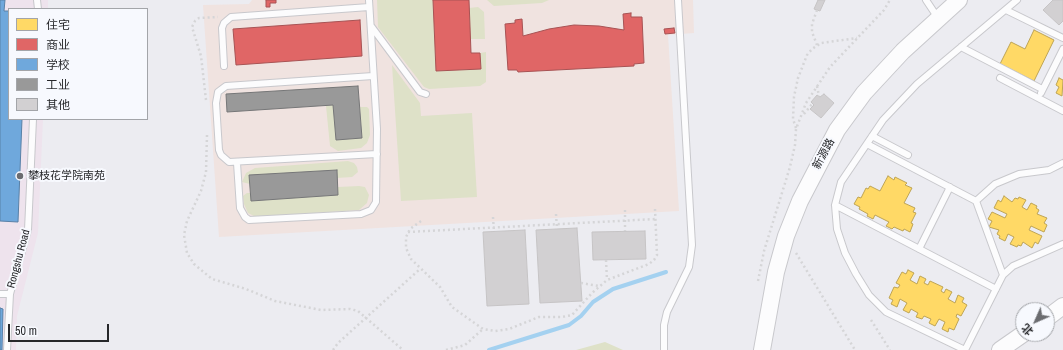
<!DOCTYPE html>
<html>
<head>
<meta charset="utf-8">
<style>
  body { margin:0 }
  #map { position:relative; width:1063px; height:350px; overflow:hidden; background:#ececf1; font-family:"Archivo Narrow","Noto Sans SC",sans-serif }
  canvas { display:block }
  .legend { position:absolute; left:8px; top:8px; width:140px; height:112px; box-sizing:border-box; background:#f7f9fe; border:1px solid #a3a5a9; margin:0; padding:5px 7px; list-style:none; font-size:12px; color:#26272a }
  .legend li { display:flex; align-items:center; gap:8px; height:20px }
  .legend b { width:20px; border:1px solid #a3a5a9 }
  .north { position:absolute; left:1015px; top:302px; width:40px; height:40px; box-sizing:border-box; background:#f7f9fe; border:1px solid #a3a5a9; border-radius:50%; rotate:225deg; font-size:11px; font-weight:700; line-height:16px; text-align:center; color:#26272a }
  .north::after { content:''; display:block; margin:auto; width:14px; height:18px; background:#6b6c70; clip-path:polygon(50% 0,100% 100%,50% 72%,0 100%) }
  .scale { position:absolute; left:8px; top:324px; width:101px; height:18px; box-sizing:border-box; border:2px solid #26272a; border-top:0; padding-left:5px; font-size:12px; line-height:14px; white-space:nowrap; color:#26272a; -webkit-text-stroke:3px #f7f9fe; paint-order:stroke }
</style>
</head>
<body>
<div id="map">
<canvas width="1063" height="350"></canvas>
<ul class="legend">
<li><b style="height:11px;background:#ffd966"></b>住宅</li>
<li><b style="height:11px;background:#e06666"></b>商业</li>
<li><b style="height:11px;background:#6fa8dc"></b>学校</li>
<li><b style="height:11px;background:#999"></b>工业</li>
<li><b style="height:11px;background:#d2d0d2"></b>其他</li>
</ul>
<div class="north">北</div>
<div class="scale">50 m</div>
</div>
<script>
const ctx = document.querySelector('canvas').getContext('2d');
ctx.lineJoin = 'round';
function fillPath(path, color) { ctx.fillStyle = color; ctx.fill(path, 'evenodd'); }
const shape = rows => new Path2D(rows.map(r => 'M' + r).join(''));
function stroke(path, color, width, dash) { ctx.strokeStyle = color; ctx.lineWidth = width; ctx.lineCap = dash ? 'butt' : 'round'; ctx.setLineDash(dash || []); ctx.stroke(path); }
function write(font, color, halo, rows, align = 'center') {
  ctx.font = font + ' "Archivo Narrow","Noto Sans SC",sans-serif'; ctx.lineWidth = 4; ctx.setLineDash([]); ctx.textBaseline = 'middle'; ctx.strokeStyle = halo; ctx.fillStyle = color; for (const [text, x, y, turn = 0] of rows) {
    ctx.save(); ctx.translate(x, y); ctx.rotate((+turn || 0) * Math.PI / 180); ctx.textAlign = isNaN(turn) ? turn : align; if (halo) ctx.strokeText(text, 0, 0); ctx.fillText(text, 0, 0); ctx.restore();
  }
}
const commercial = shape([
  [252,0,693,0,694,33,668,35,679,211,219,237,203,5,249,4]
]);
const education = shape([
  [0,0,48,0,48,9,9,9,9,119,43,119,38,233,17,316,16,350,0,350]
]);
const green = shape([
  [377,0,433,0,436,71,481,69,480,53,486,52,486,82,480,86,429,89,424,87,378,27],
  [487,0,549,0,542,3,494,6],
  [478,7,484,12,485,39,470,39,469,8],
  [392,65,420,103,421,116,472,113,477,197,401,201],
  [333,105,336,140,362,138,360,107,367,107,369,109,370,135,367,143,361,148,338,151,330,146,326,106],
  [348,161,354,163,357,167,358,172,352,177,337,178,336,170,250,175,250,184,242,182,246,173,255,168],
  [359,186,365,187,369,195,367,203,359,210,256,217,248,213,244,204,243,196,247,193,251,193,252,201,338,195,338,187],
  [605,342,623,350,576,350]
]);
const homes = shape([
  [1034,30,1054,40,1034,81,1000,64,1011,42,1025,49,1034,30],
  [1059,78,1063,80,1062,96,1056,93,1059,87,1056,85,1059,78],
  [888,176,894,180,895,177,907,183,905,185,912,188,904,203,915,208,913,212,916,213,911,223,913,224,910,232,904,229,903,231,894,227,892,229,886,226,889,222,875,215,873,219,867,216,868,214,859,209,860,207,854,204,858,197,861,198,866,188,868,189,870,186,880,191,888,176],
  [1004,196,1012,202,1015,198,1018,199,1019,197,1026,200,1022,207,1027,210,1031,203,1037,206,1036,208,1039,210,1037,214,1047,218,1044,223,1047,225,1044,232,1031,226,1029,230,1042,236,1038,244,1035,242,1032,248,1023,242,1021,246,1018,245,1017,247,1010,244,1014,237,1008,234,1005,241,999,238,1000,236,997,234,999,230,989,227,992,221,988,219,992,212,1005,218,1007,214,994,208,998,200,1001,202,1004,196],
  [908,270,914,273,910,280,917,284,920,276,926,279,924,283,928,285,930,281,943,287,941,291,944,293,946,289,952,292,948,299,955,303,958,295,964,298,962,302,967,305,961,316,957,314,956,317,959,319,954,330,949,328,948,332,942,329,945,322,939,319,935,326,929,323,931,319,924,316,922,319,916,317,918,313,911,309,909,313,903,310,907,303,900,299,897,307,891,304,893,300,889,298,894,287,898,288,900,285,896,283,902,272,906,274,908,270]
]);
const shops = shape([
  [266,0,276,0,276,3,270,3,270,7,266,7,266,0],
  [433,0,469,0,471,53,480,53,481,69,436,71,433,0],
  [631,13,631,17,642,17,644,63,634,64,634,66,518,72,517,70,508,70,505,24,515,23,515,20,522,19,523,36,549,29,574,25,599,26,624,30,623,14,631,13],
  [360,20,362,56,236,65,233,29,360,20],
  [674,28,675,33,665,34,664,29,674,28]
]);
const schools = shape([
  [0,0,5,0,4,11,9,11,9,119,22,119,18,222,0,221,0,0],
  [0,308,3,309,2,350,0,350,0,308]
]);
const industry = shape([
  [358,86,362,138,336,140,333,105,227,112,226,94,358,86],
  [337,170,338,195,251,201,249,175,337,170]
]);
const stream = shape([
  [489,350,569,325,581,316,593,302,613,289,666,272]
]);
const building = shape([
  [818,0,825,0,820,11,814,9,818,0],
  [1053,0,1063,0,1063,21,1059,25,1043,10,1053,0],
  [824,94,834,103,821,118,810,109,814,105,811,102,817,95,820,97,824,94],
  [577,228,582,301,540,303,536,230,577,228],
  [525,230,529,304,487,306,483,232,525,230],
  [645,231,646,259,593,260,592,232,645,231]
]);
const path = shape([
  [817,10,812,24,812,32,817,45],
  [817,86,819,96],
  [206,100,201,56,192,27,195,21,199,18,218,17],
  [804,114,812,104],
  [796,128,793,119,794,97,798,78,807,55,812,49,821,43,857,38],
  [207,135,206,172,201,191,187,221,184,235,187,253,194,264,212,279,246,289,275,301,321,310,350,309,358,311,403,350],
  [625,210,625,231],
  [556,214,557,229],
  [493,217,494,232],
  [421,221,410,229,406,237,406,248,411,259,440,287,452,307,483,329,495,331,509,329,539,317,562,317,572,315,592,293,607,280,649,264,654,260,657,255,655,209],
  [408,232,656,219],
  [796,253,855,350],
  [606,260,607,280],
  [758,281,764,251,790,167,795,145,796,129,806,103,830,67,884,10,890,0],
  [581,283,599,286],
  [871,320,890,350],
  [333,350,338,343,420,269],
  [446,350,465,345,483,329]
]);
const service = shape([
  [37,0,38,9],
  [926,0,938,18],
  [1017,0,917,84,883,120,841,182,835,205,837,229,845,253,856,274,869,295,886,312,965,350,1003,275,1013,266,1063,244],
  [1006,10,1063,38],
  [371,26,420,92,426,94],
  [961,47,1042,89],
  [224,66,222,28,224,23,231,17,369,7],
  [373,76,226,86,218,92,216,103,219,150,221,155,229,162,377,154],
  [1000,78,1063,111],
  [1041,93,1063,49],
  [872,136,908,155],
  [867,144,976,201,1003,275],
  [237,163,240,208,245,217,249,220,361,214,371,210,376,202,377,129,369,0],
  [976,201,995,184,1019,174,1049,170,1063,163],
  [835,205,996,289],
  [919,249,950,187],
  [0,294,10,294,28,230,33,119],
  [7,350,10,294],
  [664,350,664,325,667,312,689,267,692,245,678,0]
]);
const tertiary = shape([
  [1047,318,1063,306],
  [762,350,776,272,786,236,800,201,837,130,864,93,903,51,959,0],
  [1000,350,1023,334]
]);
const markers = [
  [20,176,4,"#6b6c70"]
];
const streetNames = [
  ["新源路",824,154,-62],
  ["Rongshu Road",19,259,-75]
];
const poiNames = [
  ["攀枝花学院南苑",28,176]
];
fillPath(commercial, '#f0e3e0');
fillPath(education, '#eee3ed');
fillPath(green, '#dee1c8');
fillPath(homes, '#ffd966');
stroke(homes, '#bea454', 1);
fillPath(shops, '#e06666');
stroke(shops, '#a85354', 1);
fillPath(schools, '#6fa8dc');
stroke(schools, '#5981a7', 1);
fillPath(industry, '#999');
stroke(industry, '#767778', 1);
stroke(stream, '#a4d1f0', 4);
fillPath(building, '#d2d0d2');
stroke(building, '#c6c4c5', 1);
stroke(service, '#c8c8cc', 8);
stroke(tertiary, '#c8c8cc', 18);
stroke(path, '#d5d5d7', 2.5, [2, 3]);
stroke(service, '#fcfcfd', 6);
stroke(tertiary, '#fcfcfd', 16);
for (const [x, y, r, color] of markers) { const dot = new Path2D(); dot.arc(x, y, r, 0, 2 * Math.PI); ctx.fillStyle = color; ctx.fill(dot); stroke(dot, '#f7f9fe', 1.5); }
write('11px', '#26272a', '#f7f9fe', streetNames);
write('11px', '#26272a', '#f7f9fe', poiNames, 'left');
</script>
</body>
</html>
